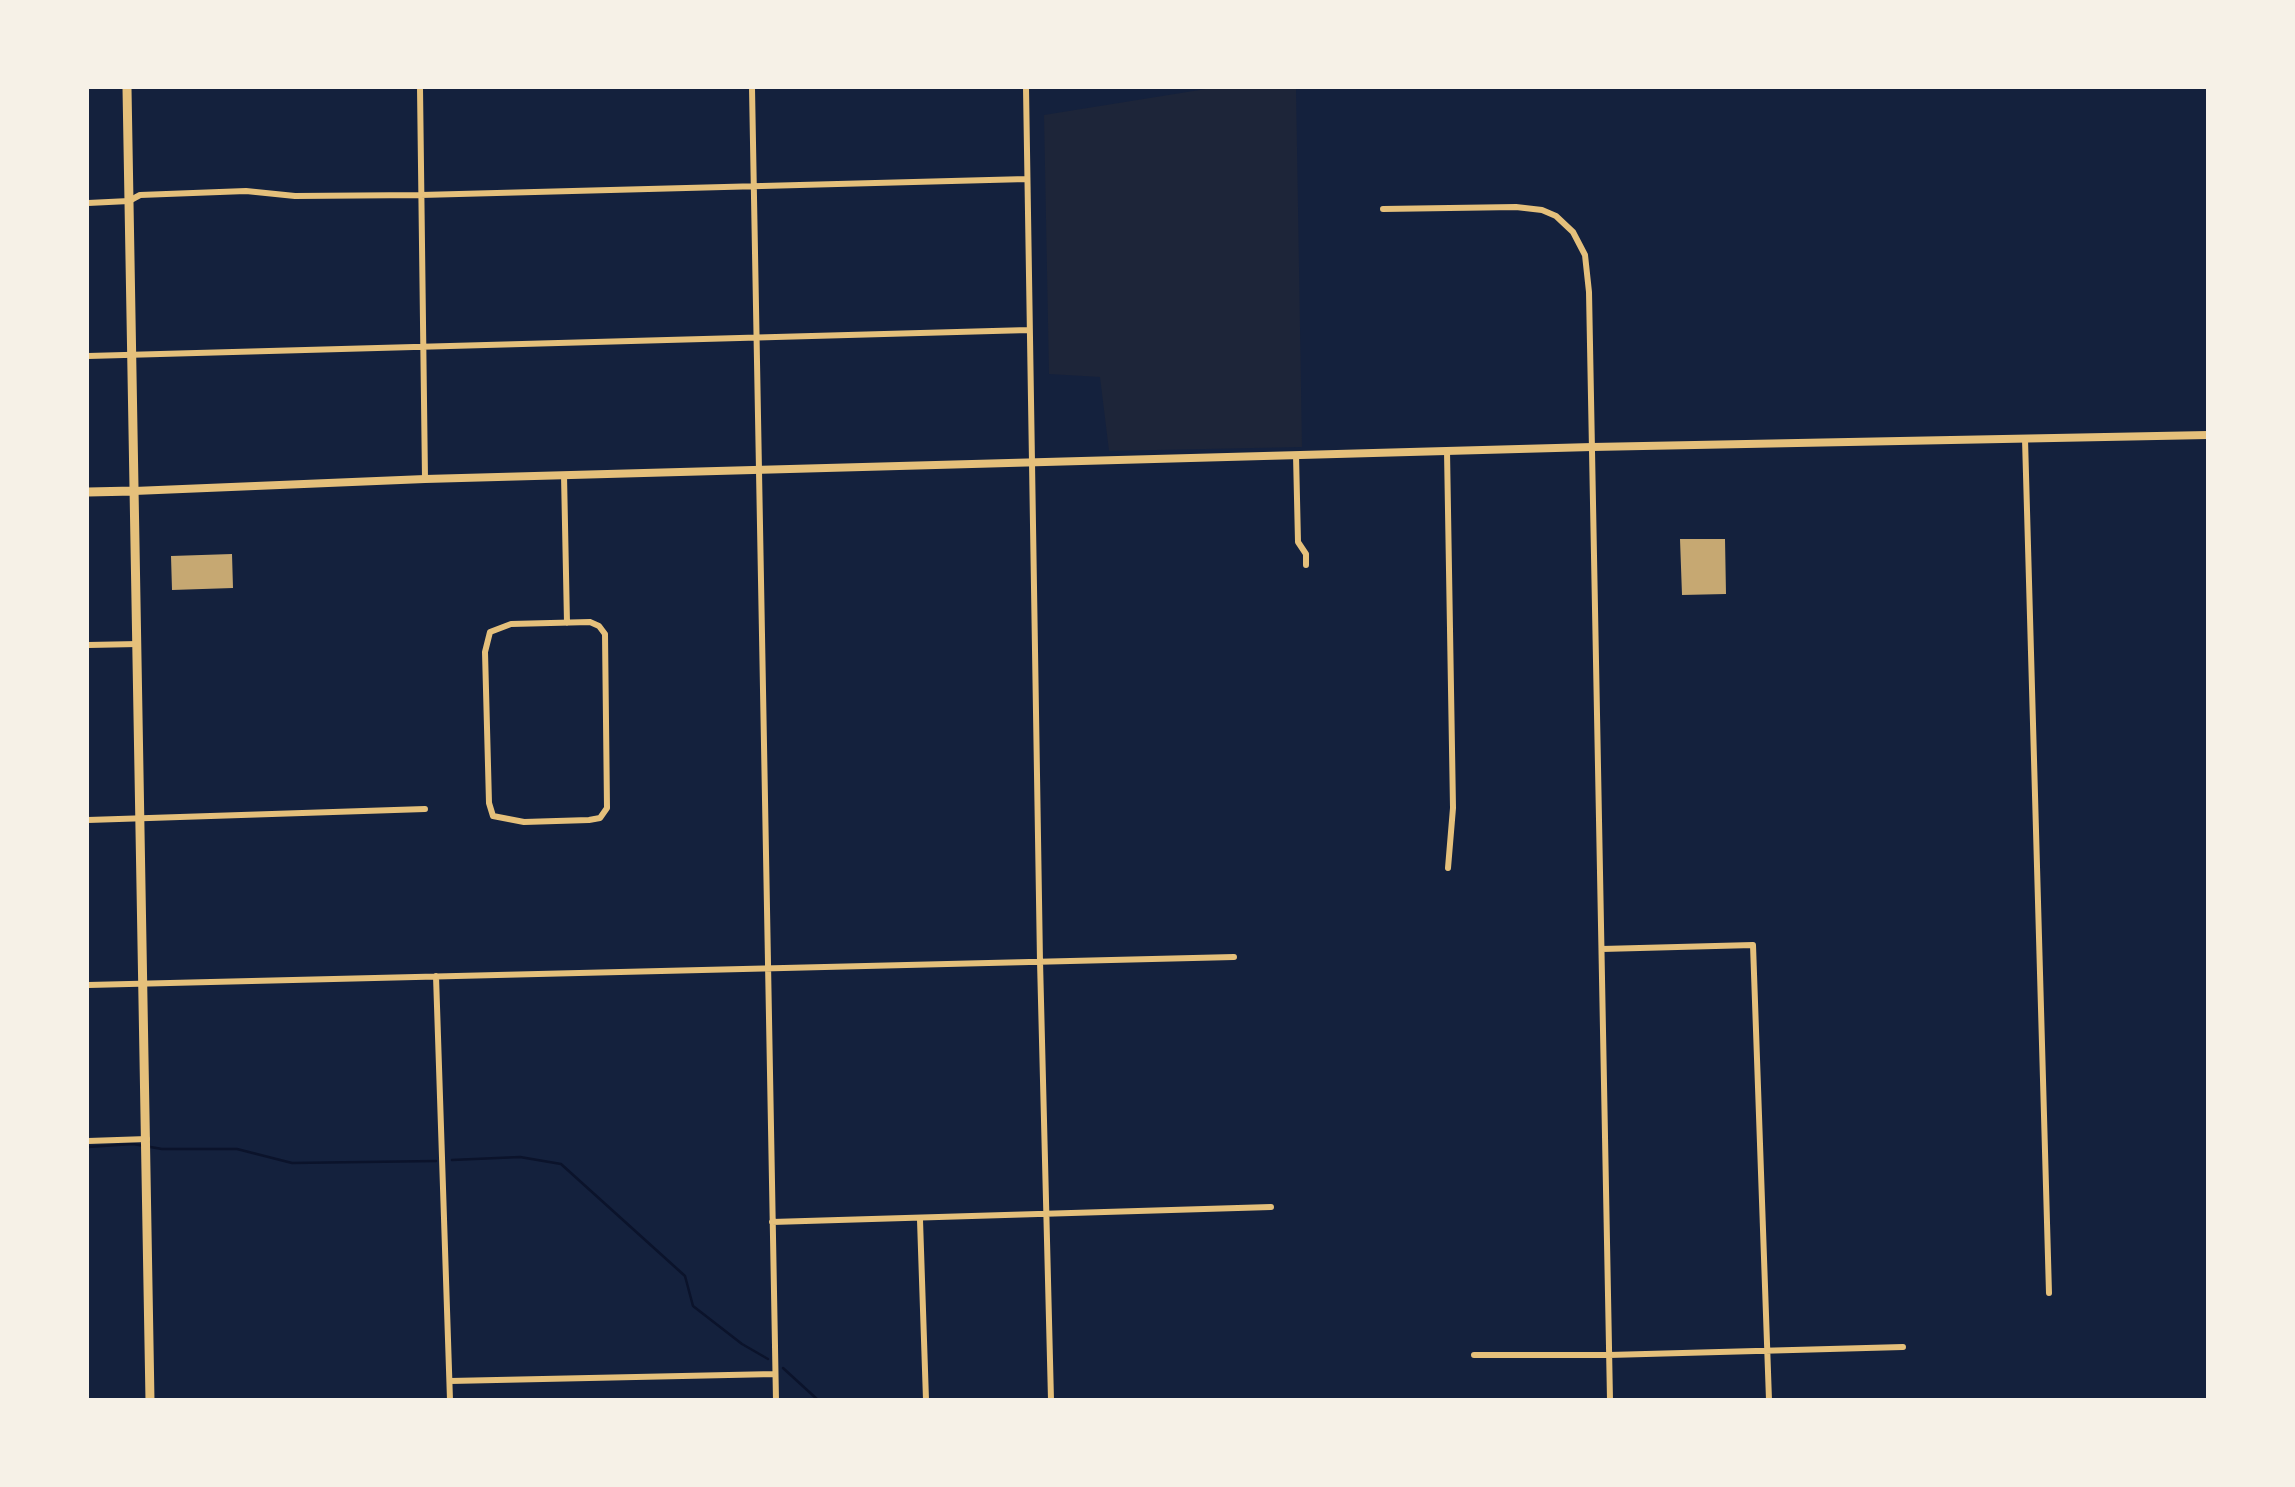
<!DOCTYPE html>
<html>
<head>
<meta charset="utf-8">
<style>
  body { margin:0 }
  #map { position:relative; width:2295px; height:1487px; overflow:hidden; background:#14213d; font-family:"DejaVu Sans",sans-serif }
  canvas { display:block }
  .frame { position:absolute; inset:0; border:89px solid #f6f1e7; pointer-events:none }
</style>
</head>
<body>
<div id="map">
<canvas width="2295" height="1487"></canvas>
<div class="frame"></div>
</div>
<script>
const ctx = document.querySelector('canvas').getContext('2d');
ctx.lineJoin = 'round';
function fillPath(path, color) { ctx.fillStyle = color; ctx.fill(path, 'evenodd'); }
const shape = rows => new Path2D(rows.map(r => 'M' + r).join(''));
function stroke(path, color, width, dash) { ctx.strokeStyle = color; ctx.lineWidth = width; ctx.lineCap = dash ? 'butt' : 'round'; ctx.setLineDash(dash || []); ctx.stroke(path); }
const green = shape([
  [1212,88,1296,88,1302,447,1109,451,1100,377,1049,374,1044,115]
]);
const stream = shape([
  [88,1147,133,1144,162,1149,237,1149,292,1163,436,1161],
  [452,1160,520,1157,561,1164,685,1276,693,1306,742,1344,768,1359],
  [783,1368,818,1400]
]);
const building = shape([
  [1680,539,1725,539,1726,594,1682,595],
  [232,554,233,588,172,590,171,556]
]);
const minor = shape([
  [420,88,425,479],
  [752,88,776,1400],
  [1026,88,1040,961,1051,1400],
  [88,203,129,201,140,195,246,191,295,196,421,195,1027,179],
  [1383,209,1516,207,1542,210,1556,216,1573,232,1585,255,1589,292,1610,1400],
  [88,356,1029,330],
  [2025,439,2049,1293],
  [1447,451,1453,808,1448,868],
  [1296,455,1298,542,1306,554,1306,565],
  [564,475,567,623],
  [590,622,599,626,605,634,607,808,600,818,589,820,524,822,493,816,489,803,485,652,490,632,511,624,590,622],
  [88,645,138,644],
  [88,820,425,809],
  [1602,949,1753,945,1769,1400],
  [436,976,450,1400],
  [88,985,1234,957],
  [88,1141,147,1139],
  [920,1220,926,1400],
  [772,1222,1271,1207],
  [1474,1355,1609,1355,1903,1347],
  [450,1381,775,1374]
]);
const tertiary = shape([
  [134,491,425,479,1592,447,2208,435]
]);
const secondary = shape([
  [127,88,150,1400],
  [88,492,134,491]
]);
fillPath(green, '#1d2539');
stroke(stream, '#0b132b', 2.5);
fillPath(building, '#c6a872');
stroke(minor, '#e5c07b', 6);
stroke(tertiary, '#e5c07b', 8);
stroke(secondary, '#e5c07b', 9);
</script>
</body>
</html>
